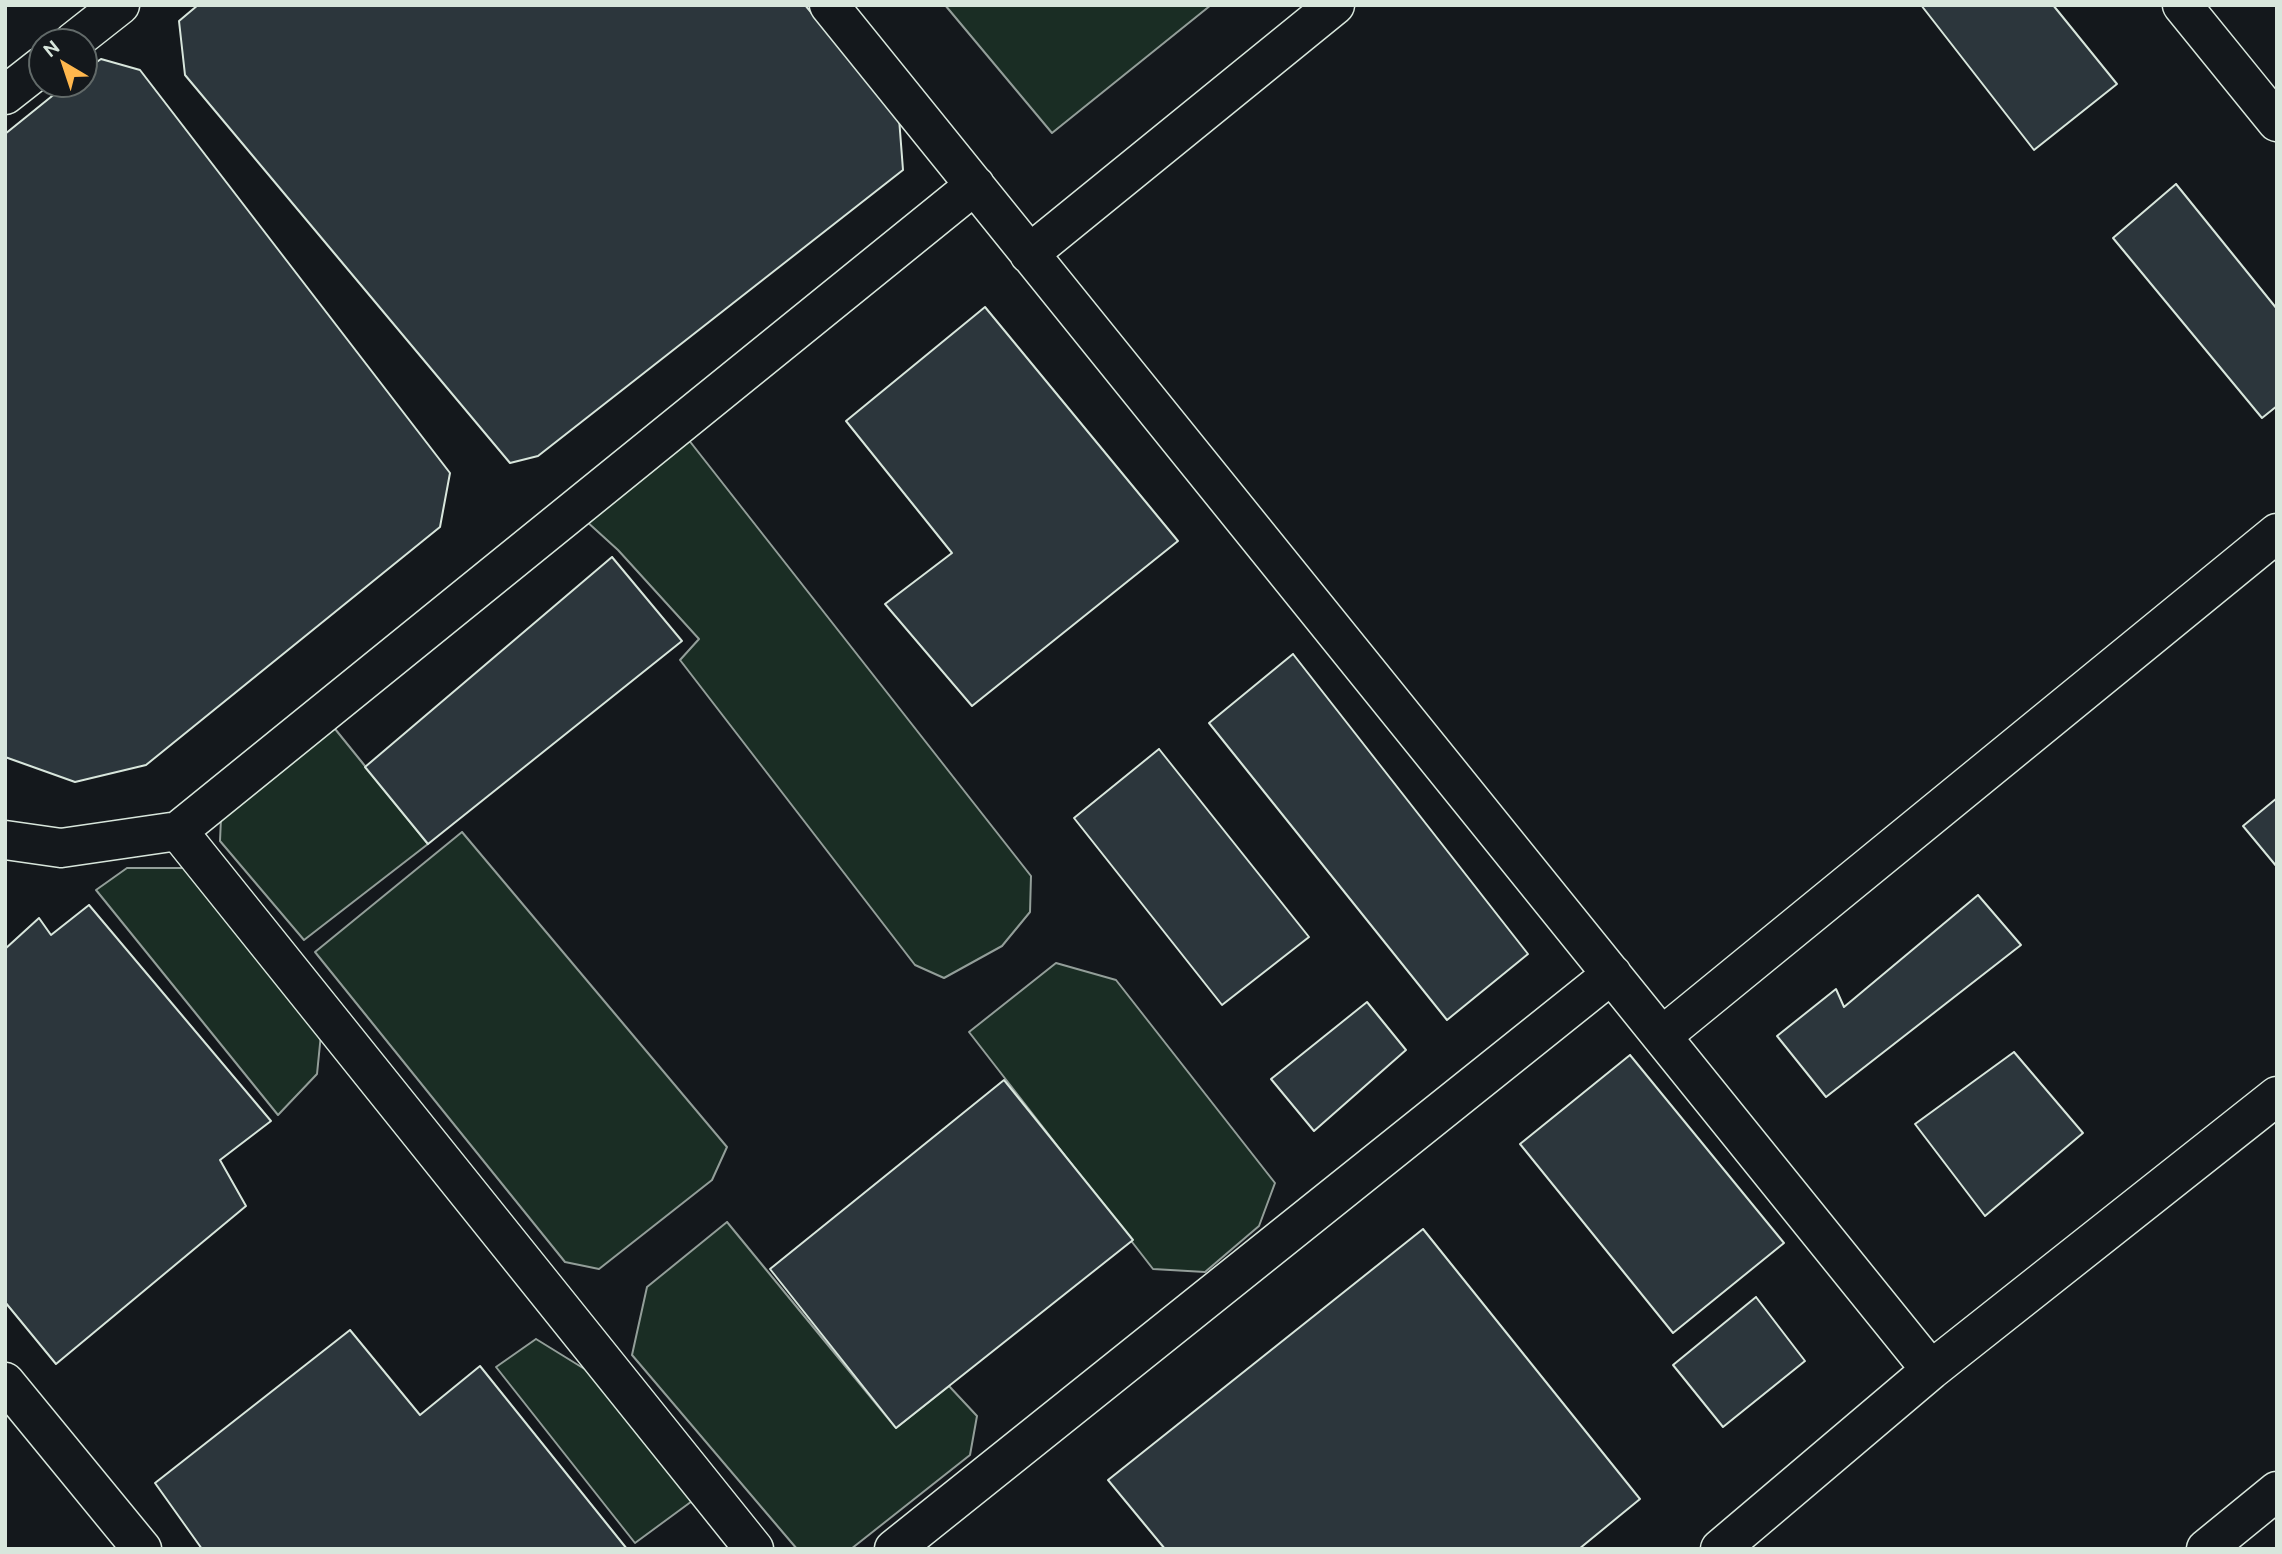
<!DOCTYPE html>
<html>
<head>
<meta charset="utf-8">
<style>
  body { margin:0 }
  #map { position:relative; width:2282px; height:1554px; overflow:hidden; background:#14181c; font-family:Ubuntu,sans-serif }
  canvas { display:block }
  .frame { position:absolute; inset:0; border:7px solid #d8e6dc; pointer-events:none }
  .north { position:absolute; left:28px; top:28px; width:70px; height:70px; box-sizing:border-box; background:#14181c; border:2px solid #626a69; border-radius:50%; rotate:321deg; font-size:19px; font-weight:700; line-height:28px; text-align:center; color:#d8e6dc }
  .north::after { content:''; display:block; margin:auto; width:24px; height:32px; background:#ffb74d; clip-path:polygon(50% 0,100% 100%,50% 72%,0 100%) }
</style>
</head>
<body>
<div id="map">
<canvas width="2282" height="1554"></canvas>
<div class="frame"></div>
<div class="north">N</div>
</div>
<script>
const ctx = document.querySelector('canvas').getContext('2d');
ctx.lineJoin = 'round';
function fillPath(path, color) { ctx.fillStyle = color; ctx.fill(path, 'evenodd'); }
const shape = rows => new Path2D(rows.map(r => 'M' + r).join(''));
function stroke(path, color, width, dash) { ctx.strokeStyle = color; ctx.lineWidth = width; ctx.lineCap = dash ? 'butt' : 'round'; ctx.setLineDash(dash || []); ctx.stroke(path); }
const green = shape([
  [945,5,1211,5,1052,133,945,5],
  [688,439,1031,876,1030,912,1002,946,944,978,915,965,680,660,699,639,618,550,574,510,688,439],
  [323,714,428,844,304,940,220,841,222,795,323,714],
  [462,832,727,1147,712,1180,599,1269,565,1262,315,952,462,832],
  [127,868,189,868,321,1034,317,1074,278,1115,96,890,127,868],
  [1056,963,1116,980,1275,1183,1259,1226,1205,1272,1153,1269,969,1032,1056,963],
  [727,1222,896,1428,949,1386,977,1416,970,1455,851,1549,797,1549,632,1355,647,1287,727,1222],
  [536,1339,617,1389,703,1493,635,1543,496,1367,536,1339]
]);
const building = shape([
  [198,5,805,5,899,118,903,170,538,456,510,463,185,75,179,21,198,5],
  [1921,5,2053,5,2117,84,2034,150,1921,5],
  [101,59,140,70,450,473,440,527,146,765,75,782,5,757,5,134,67,84,84,84,84,71,101,59],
  [2176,184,2277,309,2277,406,2262,418,2113,238,2176,184],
  [985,307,1178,541,972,706,885,604,952,553,846,421,985,307],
  [612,557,682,641,428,844,365,767,612,557],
  [1293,654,1528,954,1447,1020,1209,723,1293,654],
  [1159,749,1309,937,1222,1005,1074,818,1159,749],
  [2277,798,2277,867,2243,826,2277,798],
  [1978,895,2021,945,1826,1097,1777,1036,1836,989,1844,1007,1978,895],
  [89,905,271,1121,220,1160,246,1206,56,1364,5,1302,5,949,39,918,51,935,89,905],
  [1367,1002,1406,1050,1314,1131,1271,1079,1367,1002],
  [2014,1052,2083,1133,1985,1216,1915,1124,2014,1052],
  [1630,1055,1784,1243,1673,1333,1520,1144,1630,1055],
  [1004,1080,1133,1240,896,1428,770,1269,1004,1080],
  [1423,1229,1640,1499,1579,1549,1165,1549,1108,1480,1423,1229],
  [1756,1297,1805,1361,1723,1427,1673,1365,1756,1297],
  [350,1330,420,1415,480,1366,627,1549,202,1549,155,1483,350,1330]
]);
const street = shape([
  [829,5,1931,1370],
  [2182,5,2277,122],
  [73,42,120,5],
  [5,95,42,66],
  [1029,254,1335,5],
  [178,831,754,1549],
  [5,840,61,848,178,831,975,185],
  [1662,1036,2277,533],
  [5,1382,142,1549],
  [894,1549,1612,974],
  [1720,1549,1931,1370,2277,1096]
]);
const secondary = shape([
  [2206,1549,2277,1491]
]);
fillPath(green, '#1a2d24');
stroke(green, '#939e99', 2);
fillPath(building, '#2c363c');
stroke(building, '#d8e6dc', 2);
stroke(street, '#d8e6dc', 41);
stroke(secondary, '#d8e6dc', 41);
stroke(street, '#14181c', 38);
stroke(secondary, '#14181c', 38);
</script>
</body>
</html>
